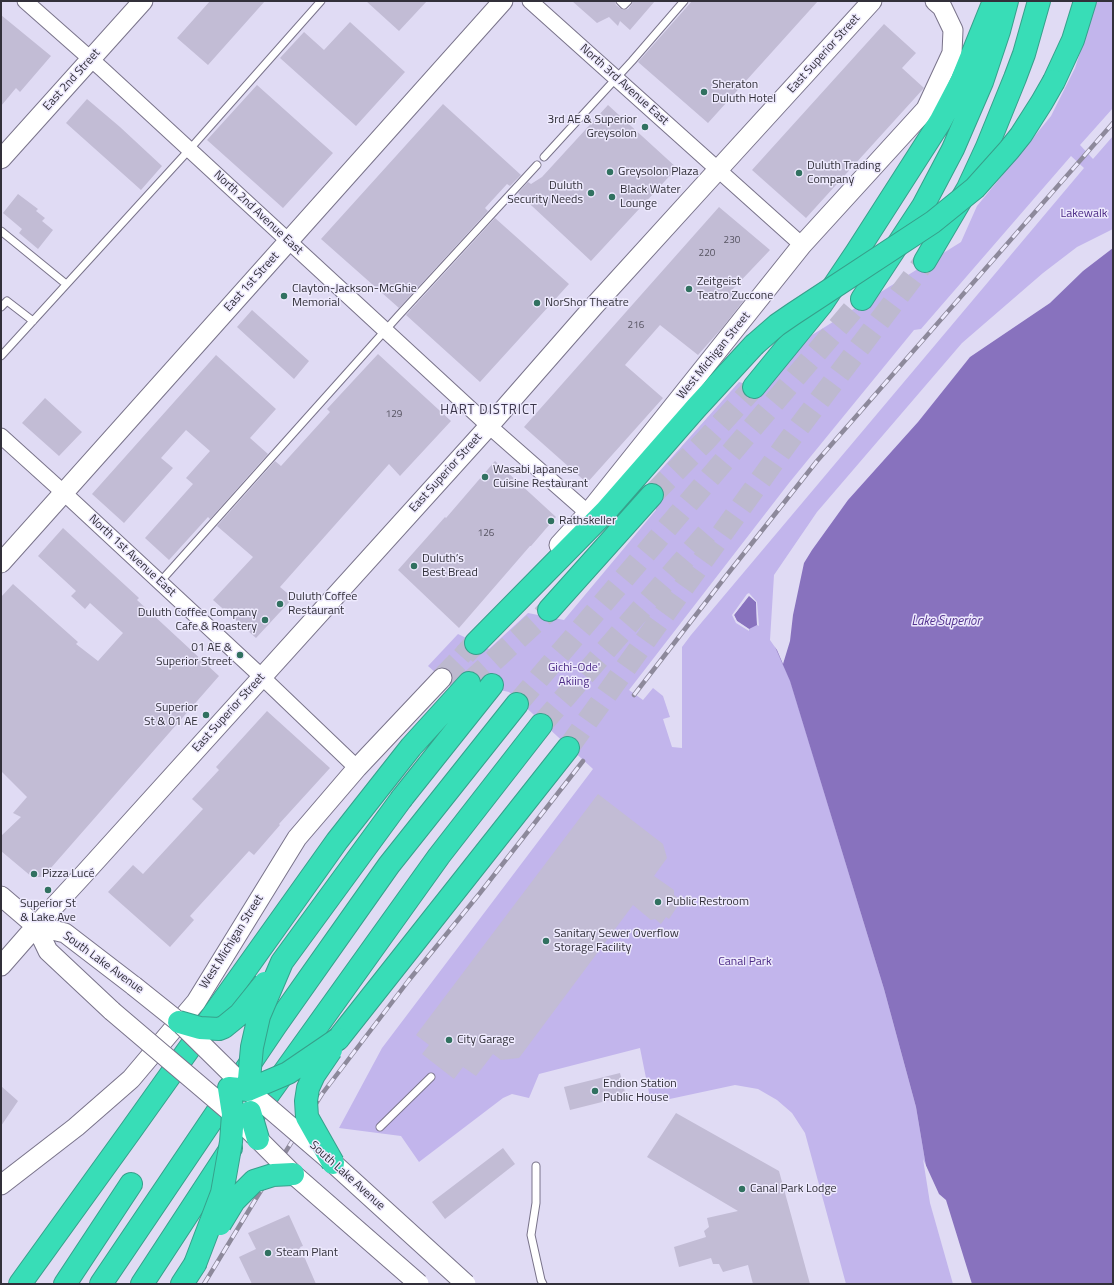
<!DOCTYPE html>
<html>
<head>
<meta charset="utf-8">
<style>
  body { margin:0 }
  #map { position:relative; width:1114px; height:1285px; overflow:hidden; background:#e0dbf4; font-family:"Titillium Web",sans-serif }
  canvas { display:block }
  .frame { position:absolute; inset:0; border:2px solid #32303a; pointer-events:none }
</style>
</head>
<body>
<div id="map">
<canvas width="1114" height="1285"></canvas>
<div class="frame"></div>
</div>
<script>
const ctx = document.querySelector('canvas').getContext('2d');
ctx.lineJoin = 'round';
function fillPath(path, color) { ctx.fillStyle = color; ctx.fill(path, 'evenodd'); }
const shape = rows => new Path2D(rows.map(r => 'M' + r).join(''));
function stroke(path, color, width, dash) { ctx.strokeStyle = color; ctx.lineWidth = width; ctx.lineCap = dash ? 'butt' : 'round'; ctx.setLineDash(dash || []); ctx.stroke(path); }
function write(font, color, halo, rows, align = 'center') {
  ctx.font = font + ' "Titillium Web",sans-serif'; ctx.lineWidth = 3; ctx.setLineDash([]); ctx.textBaseline = 'middle'; ctx.strokeStyle = halo; ctx.fillStyle = color; for (const [text, x, y, turn = 0] of rows) {
    ctx.save(); ctx.translate(x, y); ctx.rotate((+turn || 0) * Math.PI / 180); ctx.textAlign = isNaN(turn) ? turn : align; if (halo) ctx.strokeText(text, 0, 0); ctx.fillText(text, 0, 0); ctx.restore();
  }
}
const green = shape([
  [1097,1,1113,1,1113,108,1080,145,1093,159,1113,136,1113,231,772,640,790,680,884,989,916,1107,932,1202,955,1284,846,1284,805,1133,792,1113,777,1100,758,1089,735,1085,651,1103,640,1048,539,1074,529,1098,512,1094,503,1098,419,1162,401,1136,339,1128,382,1048,593,769,509,692,458,681,452,687,428,666,458,634,489,649,528,613,564,620,656,510,649,483,739,382,764,389,812,335,961,242,977,206,1051,116,1075,68],
  [1071,156,1084,168,744,572,691,635,682,647,682,748,672,747,663,719,670,717,663,696,653,688,643,700,629,690,789,483,914,330,921,329]
]);
const water = shape([
  [1113,231,1113,1284,955,1284,932,1202,916,1107,884,989,790,681,772,640,776,576,963,345],
  [749,595,756,602,757,625,749,629,737,621,734,615]
]);
const pier = shape([
  [1113,229,1113,248,1083,271,1050,303,970,357,918,422,848,500,812,550,804,563,793,615,790,641,783,664,777,650,770,640,774,575,817,512,962,343,1043,273,1077,247],
  [749,593,757,602,759,626,757,625,756,602,749,596,734,615,737,621,749,629,749,631,736,623,732,615,747,594],
  [923,1159,939,1194,946,1200,972,1284,953,1284,930,1203]
]);
const building = shape([
  [210,1,265,1,208,65,177,38],
  [366,1,427,1,399,31],
  [572,1,615,1,616,5,623,10,628,9,632,4,633,1,655,1,630,30,620,21,618,26,609,17,597,23],
  [692,1,818,1,708,123,638,62],
  [1,15,51,56,20,92,16,88,1,106],
  [350,22,405,72,356,126,280,58,304,32,324,50],
  [884,24,916,53,902,68,924,88,806,218,752,170],
  [257,85,333,153,283,208,207,140],
  [87,99,120,127,162,166,141,190,66,123],
  [443,104,521,175,510,186,507,184,485,208,488,211,399,308,321,239],
  [608,105,677,168,591,261,518,193,528,182,531,184,542,177],
  [18,194,38,209,36,211,45,218,42,221,53,230,38,249,19,233,22,229,3,213],
  [719,207,770,250,732,290,744,300,722,328,698,355,660,325,625,365,663,398,587,483,524,427],
  [495,218,569,284,480,382,406,315],
  [252,310,309,361,294,379,237,327],
  [378,354,451,421,400,476,389,464,280,587,293,598,256,638,213,600,253,557,217,526,275,461,281,466,330,412,327,409],
  [216,355,276,409,250,438,268,454,210,519,208,517,169,560,145,538,193,484,186,478,210,451,186,430,161,458,173,468,124,523,92,494],
  [45,398,82,432,59,456,22,423],
  [495,461,556,517,531,546,530,546,459,628,398,570,445,517,446,518],
  [63,528,139,598,137,600,219,676,43,877,32,877,1,851,1,836,21,817,13,813,27,797,1,771,1,597,13,584,78,642,76,644,98,661,123,633,90,603,85,609,71,596,76,591,38,556],
  [267,711,330,768,279,824,280,825,254,855,249,851,190,916,194,920,170,947,108,892,133,865,143,874,203,809,192,799,219,770,216,767],
  [598,794,663,844,667,858,654,876,674,890,674,895,680,899,675,906,677,907,669,919,666,917,661,924,655,919,651,920,633,905,519,1058,501,1060,493,1054,476,1076,463,1067,454,1079,422,1054,429,1045,416,1035],
  [620,1073,626,1096,570,1110,564,1087],
  [1,1086,18,1101,1,1126],
  [676,1113,779,1171,810,1284,753,1284,748,1265,723,1272,719,1264,713,1264,711,1258,679,1267,674,1247,706,1237,704,1231,709,1227,707,1218,738,1211,647,1157],
  [503,1148,515,1164,445,1219,432,1202],
  [289,1215,303,1246,300,1247,316,1284,252,1284,239,1257,256,1249,248,1233]
]);
const tertiaryTunnel = shape([
  [442,678,474,642]
]);
const motorwayTunnel = shape([
  [652,495,705,441,754,387],
  [442,678,476,643],
  [469,683,549,610],
  [517,704,862,299],
  [541,725,708,532],
  [568,748,790,439,925,261]
]);
const service = shape([
  [620,1,624,5,628,1],
  [544,157,632,61,684,1],
  [1,231,66,284],
  [1,307,7,301,33,321],
  [1,356,189,150,321,1],
  [160,582,399,315,537,165],
  [380,1127,431,1077],
  [536,1166,536,1203,531,1235,541,1280,543,1284]
]);
const minor = shape([
  [25,1,102,69,489,426,588,513],
  [530,1,802,245],
  [1,436,64,493,262,677,357,768]
]);
const tertiary = shape([
  [1,159,143,1],
  [559,545,588,513,802,245,926,109,952,53,953,30,942,7,935,1],
  [1,563,503,1],
  [1,896,36,926,48,951,112,1011],
  [36,926,65,933,134,986],
  [1,966,36,926,84,874,489,426,594,306,705,184,872,1],
  [1,1185,76,1127,131,1079,196,1002,297,838,357,768,442,678]
]);
const motorway = shape([
  [1054,81,1073,40,1085,1],
  [925,261,968,188,987,147,1015,78,1024,54,1039,1],
  [862,299,923,206,953,149,982,82,999,31,1007,1],
  [754,387,821,305,856,253,940,122,962,80,994,1],
  [549,610,652,495],
  [476,643,606,511,696,408,754,345],
  [402,798,492,685],
  [338,1039,568,748],
  [250,1120,439,856,541,725],
  [20,1284,129,1133,337,841,411,747,469,683],
  [65,1284,131,1184],
  [101,1284,276,1025,389,865,517,704],
  [142,1284,231,1148],
  [182,1284,195,1264]
]);
const rail = shape([
  [634,695,726,576,817,461,1113,123],
  [204,1284,257,1197,322,1094,409,980,480,893,583,761]
]);
const tertiaryBridge = shape([
  [134,986,179,1022,248,1090,333,1163,466,1284],
  [112,1011,233,1114,293,1174,419,1284]
]);
const motorwayBridge = shape([
  [754,345,777,325,793,314,933,222,975,188,1009,150,1021,135,1042,102,1054,81],
  [179,1022,200,1028,219,1029,224,1027,240,1014,265,983],
  [331,1050,314,1075,308,1088,306,1101,307,1117,333,1163],
  [248,1090,252,1047,259,1016,282,962,402,798],
  [250,1112,258,1139],
  [220,1224,234,1201,254,1181,273,1175,293,1174],
  [195,1264,222,1193,231,1142,233,1114,229,1088,248,1090,288,1073,338,1039]
]);
const markers = [
  [704,92,4,"#317160"],
  [645,127,4,"#317160"],
  [610,172,4,"#317160"],
  [799,173,4,"#317160"],
  [591,193,4,"#317160"],
  [612,197,4,"#317160"],
  [689,289,4,"#317160"],
  [284,296,4,"#317160"],
  [537,303,4,"#317160"],
  [485,477,4,"#317160"],
  [551,521,4,"#317160"],
  [414,566,4,"#317160"],
  [280,604,4,"#317160"],
  [265,620,4,"#317160"],
  [240,655,4,"#317160"],
  [206,715,4,"#317160"],
  [34,874,4,"#317160"],
  [48,890,4,"#317160"],
  [658,902,4,"#317160"],
  [546,941,4,"#317160"],
  [449,1040,4,"#317160"],
  [595,1091,4,"#317160"],
  [742,1189,4,"#317160"],
  [268,1253,4,"#317160"]
];
const numberNames = [
  ["230",732,241],
  ["220",707,254],
  ["216",636,326],
  ["129",394,415],
  ["126",486,534]
];
const streetNames = [
  ["East Superior Street",824,54,-48],
  ["East 2nd Street",72,80,-48],
  ["North 3rd Avenue East",624,85,42],
  ["North 2nd Avenue East",258,213,43],
  ["East 1st Street",252,282,-48],
  ["West Michigan Street",714,356,-51],
  ["East Superior Street",446,473,-48],
  ["North 1st Avenue East",132,556,43],
  ["East Superior Street",229,713,-48],
  ["West Michigan Street",232,942,-58],
  ["South Lake Avenue",103,963,36],
  ["South Lake Avenue",347,1176,42]
];
const poiNames = [
  ["Sheraton",712,85],
  ["Duluth Hotel",712,99],
  ["3rd AE & Superior",637,120,"right"],
  ["Greysolon",637,134,"right"],
  ["Duluth Trading",807,166],
  ["Company",807,180],
  ["Greysolon Plaza",618,172],
  ["Duluth",583,186,"right"],
  ["Security Needs",583,200,"right"],
  ["Black Water",620,190],
  ["Lounge",620,204],
  ["Zeitgeist",697,282],
  ["Teatro Zuccone",697,296],
  ["Clayton-Jackson-McGhie",292,289],
  ["Memorial",292,303],
  ["NorShor Theatre",545,303],
  ["Wasabi Japanese",493,470],
  ["Cuisine Restaurant",493,484],
  ["Rathskeller",559,521],
  ["Duluth’s",422,559],
  ["Best Bread",422,573],
  ["Duluth Coffee",288,597],
  ["Restaurant",288,611],
  ["Duluth Coffee Company",257,613,"right"],
  ["Cafe & Roastery",257,627,"right"],
  ["01 AE &",232,648,"right"],
  ["Superior Street",232,662,"right"],
  ["Superior",198,708,"right"],
  ["St & 01 AE",198,722,"right"],
  ["Pizza Lucé",42,874],
  ["Public Restroom",666,902],
  ["Superior St",48,904,"center"],
  ["& Lake Ave",48,918,"center"],
  ["Sanitary Sewer Overflow",554,934],
  ["Storage Facility",554,948],
  ["City Garage",457,1040],
  ["Endion Station",603,1084],
  ["Public House",603,1098],
  ["Canal Park Lodge",750,1189],
  ["Steam Plant",276,1253]
];
const parkNames = [
  ["Lakewalk",1084,214],
  ["Gichi-Ode'",574,668],
  ["Akiing",574,682],
  ["Canal Park",745,962]
];
const neighbourhoodNames = [
  ["HART DISTRICT",489,411]
];
const waterNames = [
  ["Lake Superior",946,622]
];
fillPath(green, '#c2b5ec');
fillPath(water, '#8872be');
fillPath(pier, '#e0dbf4');
fillPath(building, '#c2bcd5');
stroke(tertiaryTunnel, '#bdb9cf', 19, [19, 10]);
stroke(motorwayTunnel, '#bdb9cf', 22, [22, 11]);
stroke(service, '#79738a', 9);
stroke(minor, '#79738a', 17);
stroke(tertiary, '#79738a', 21);
stroke(motorway, '#36a08b', 24);
stroke(service, '#fff', 7);
stroke(minor, '#fff', 15);
stroke(tertiary, '#fff', 19);
stroke(motorway, '#38ddb7', 22);
stroke(rail, '#8d899b', 4.5);
stroke(rail, '#ede9fd', 3, [9]);
stroke(tertiaryBridge, '#79738a', 21, []);
stroke(motorwayBridge, '#36a08b', 24, []);
stroke(tertiaryBridge, '#fff', 19);
stroke(motorwayBridge, '#38ddb7', 22);
for (const [x, y, r, color] of markers) { const dot = new Path2D(); dot.arc(x, y, r, 0, 2 * Math.PI); ctx.fillStyle = color; ctx.fill(dot); stroke(dot, '#ede9fd', 1.5); }
write('10px', '#565361', null, numberNames);
write('12px', '#32303a', '#ede9fd', streetNames);
write('12px', '#32303a', '#ede9fd', poiNames, 'left');
write('12px', '#4c2b86', '#ede9fd', parkNames);
ctx.letterSpacing = '1px';
write('13px', '#3a3549', '#ede9fd', neighbourhoodNames);
ctx.letterSpacing = '0px';
write('italic 13px', '#54338f', '#ede9fd', waterNames);
</script>
</body>
</html>
